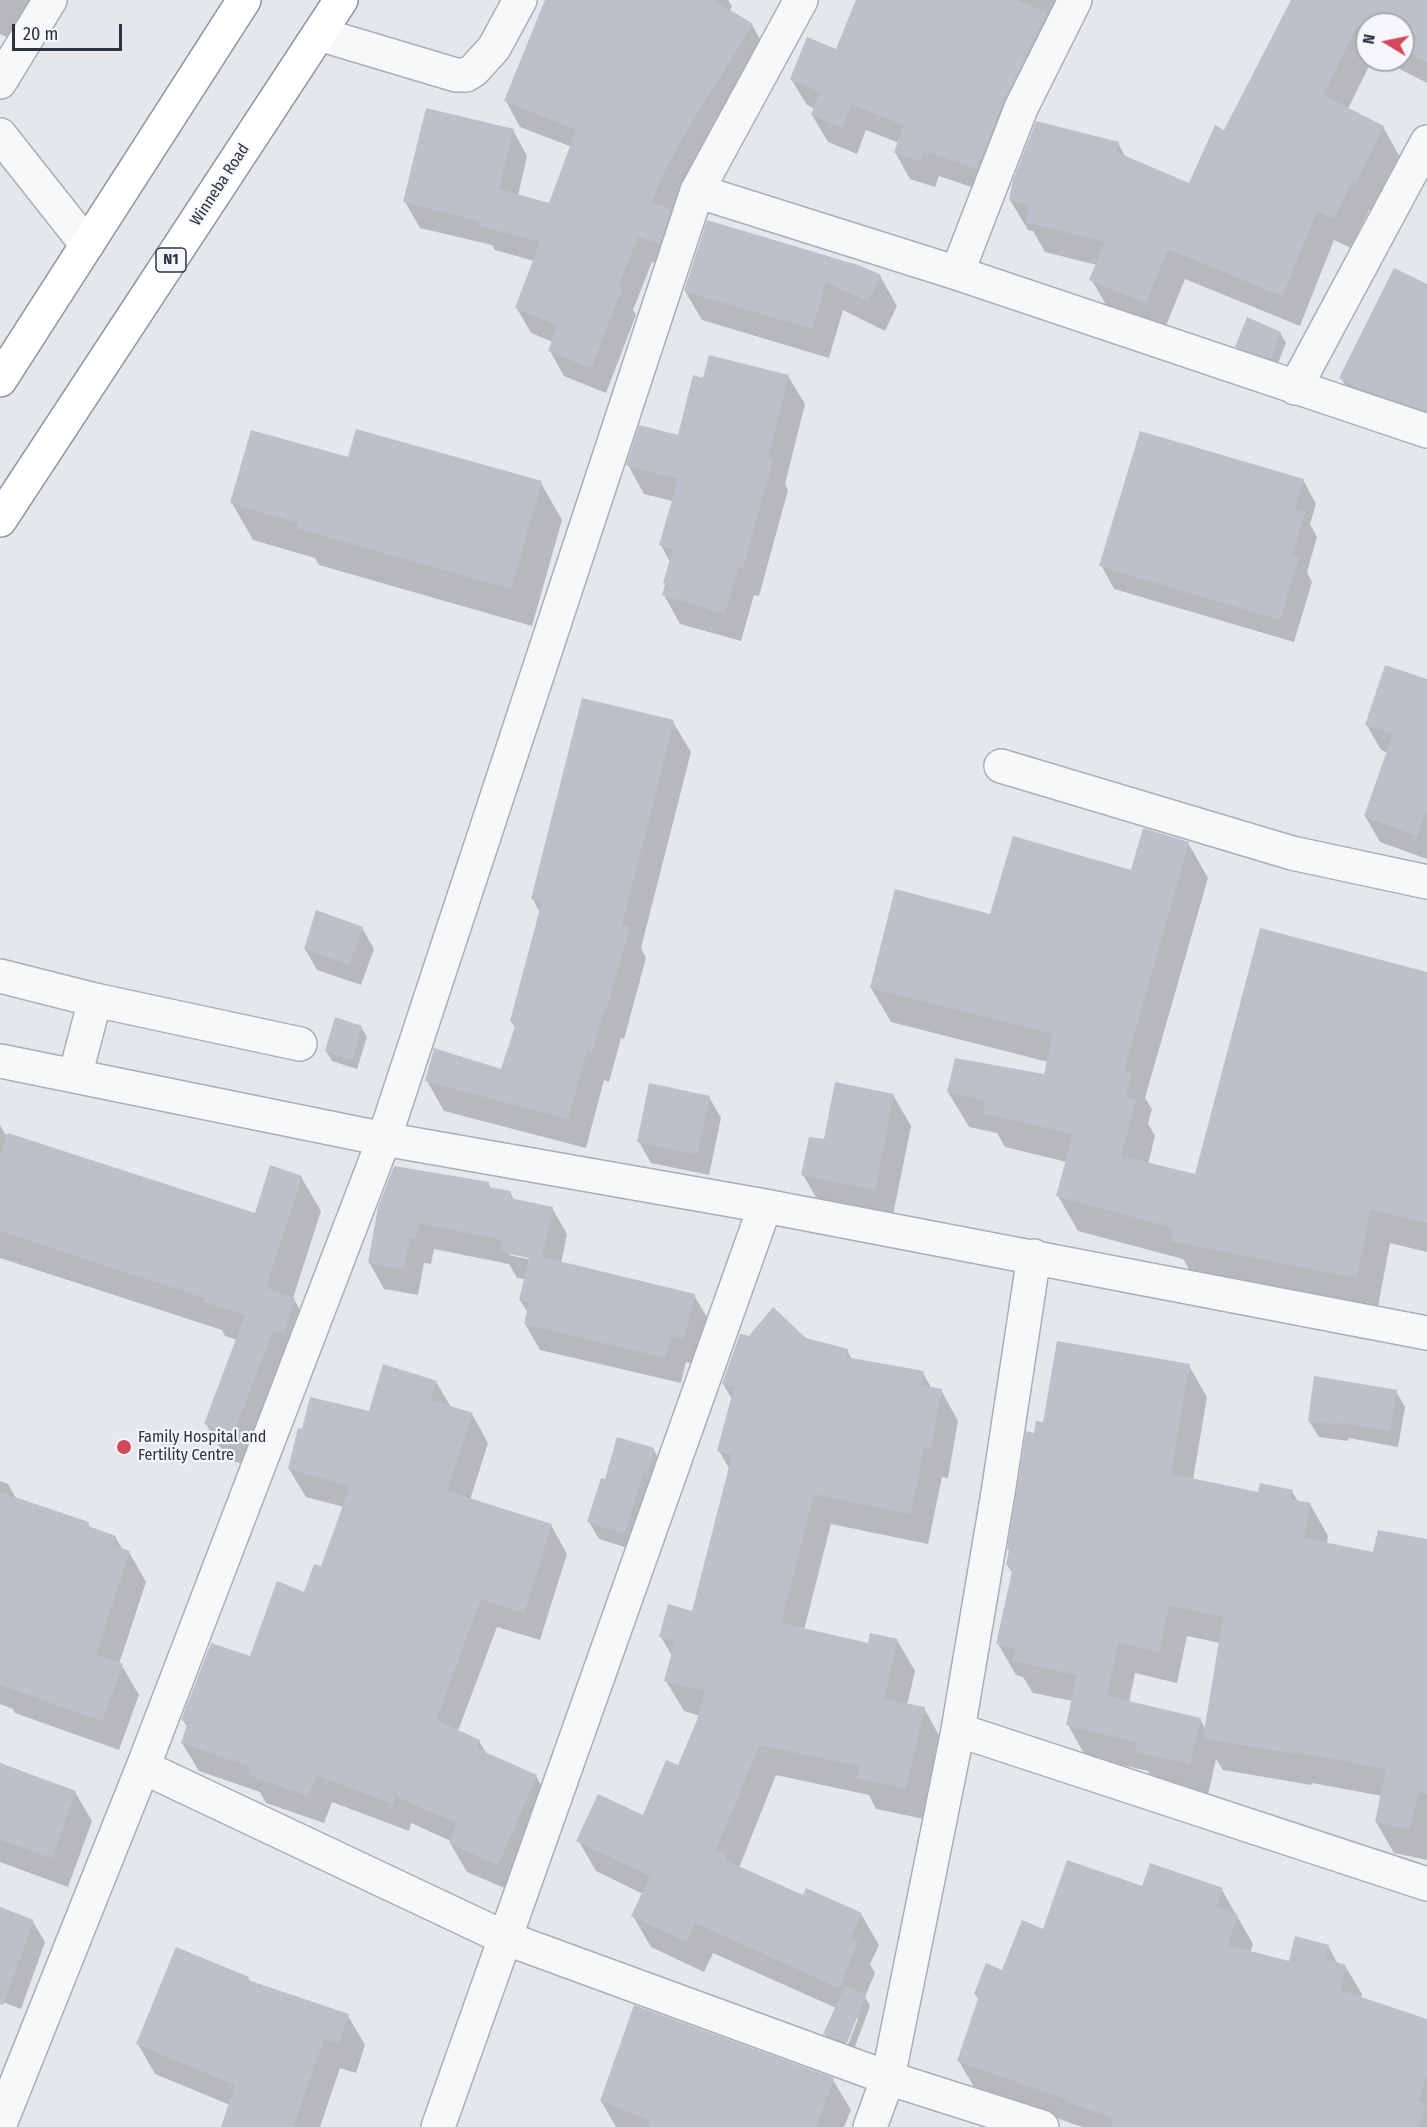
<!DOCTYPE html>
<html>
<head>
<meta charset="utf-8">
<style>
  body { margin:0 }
  #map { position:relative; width:1427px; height:2127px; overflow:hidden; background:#e4e7ec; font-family:"Fira Sans Condensed",sans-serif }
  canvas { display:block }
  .north { position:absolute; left:1355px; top:12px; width:60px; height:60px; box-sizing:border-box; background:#f4f6f9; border:2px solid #a4a8b1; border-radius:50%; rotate:280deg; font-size:16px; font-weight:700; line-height:24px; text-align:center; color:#2b3445 }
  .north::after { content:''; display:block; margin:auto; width:21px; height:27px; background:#d1495b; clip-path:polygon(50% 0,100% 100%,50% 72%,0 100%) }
  .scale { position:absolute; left:12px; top:24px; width:110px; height:27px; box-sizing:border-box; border:3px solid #2b3445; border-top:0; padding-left:8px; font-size:18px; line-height:21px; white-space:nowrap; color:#2b3445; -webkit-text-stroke:4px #f4f6f9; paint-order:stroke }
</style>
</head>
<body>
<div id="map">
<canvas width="1427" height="2127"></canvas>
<div class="north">N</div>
<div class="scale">20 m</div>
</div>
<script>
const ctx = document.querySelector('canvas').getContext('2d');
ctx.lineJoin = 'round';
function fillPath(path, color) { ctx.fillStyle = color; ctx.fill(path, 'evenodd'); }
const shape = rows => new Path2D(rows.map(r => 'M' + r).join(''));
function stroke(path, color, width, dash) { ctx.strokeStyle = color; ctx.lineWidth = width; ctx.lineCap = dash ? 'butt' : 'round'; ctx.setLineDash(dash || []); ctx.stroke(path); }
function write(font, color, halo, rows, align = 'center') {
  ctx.font = font + ' "Fira Sans Condensed",sans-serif'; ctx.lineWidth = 4.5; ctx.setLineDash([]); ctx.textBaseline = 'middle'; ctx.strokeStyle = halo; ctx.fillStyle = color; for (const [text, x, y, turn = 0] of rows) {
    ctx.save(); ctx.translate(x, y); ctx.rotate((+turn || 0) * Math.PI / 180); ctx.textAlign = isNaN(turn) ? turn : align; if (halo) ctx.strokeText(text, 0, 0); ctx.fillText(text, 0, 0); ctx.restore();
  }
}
const shadow = shape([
  [0,0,37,0,21,43,0,34],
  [546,0,728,0,732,6,730,11,752,25,767,51,677,200,672,213,685,236,674,269,652,262,633,310,636,315,606,393,564,376,550,351,553,342,531,333,516,307,534,261,495,250,492,245,420,228,405,202,513,130,527,156,518,196,550,205,572,147,520,127,506,101],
  [857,0,1075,0,992,194,939,176,935,187,910,179,895,152,899,143,866,130,857,154,828,142,812,115,815,109,807,105,791,79,837,51],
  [1292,0,1427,0,1427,83,1382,60,1403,60,1403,24,1367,24,1367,60,1372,60,1348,109,1383,127,1400,157,1373,212,1369,210,1351,248,1334,240,1300,326,1185,279,1163,333,1109,310,1091,279,1097,265,1045,252,1033,231,1028,230,1010,200,1118,143,1126,158,1190,185,1225,132],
  [880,276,897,306,885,331,843,310,829,358,702,320,685,291],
  [1427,286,1427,433,1357,406,1341,378],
  [1280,333,1286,343,1276,368,1243,357,1237,347],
  [788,376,805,404,785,484,788,490,759,596,754,595,741,641,680,624,664,595,670,562,661,545,673,501,644,494,628,465,679,437,704,380],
  [349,459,541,483,562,520,532,626,319,565,315,558,253,540,232,503],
  [1303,480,1316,504,1310,524,1317,537,1307,572,1312,582,1294,642,1114,589,1101,565],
  [1427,681,1427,859,1380,842,1365,816,1388,753,1381,750,1366,724],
  [673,722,691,752,641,948,646,958,624,1039,621,1038,609,1082,604,1080,586,1148,444,1111,427,1081,502,1071,516,1029,511,1021,540,913,533,899],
  [1188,843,1208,878,1145,1098,1152,1109,1148,1123,1155,1136,1148,1164,1196,1176,1427,976,1427,1252,1390,1243,1377,1312,1193,1276,1183,1259,1078,1231,1058,1196,1067,1162,1005,1147,997,1133,969,1127,948,1092,1045,1075,1048,1062,891,1022,871,988,991,915,1132,872],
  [362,928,374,949,361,985,317,970,305,949],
  [361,1027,367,1037,357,1069,332,1061,326,1051],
  [893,1095,911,1126,892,1220,821,1206,803,1175],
  [709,1097,721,1118,709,1175,651,1163,639,1142],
  [0,1125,5,1134,256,1215,301,1177,321,1211,293,1298,314,1333,253,1468,225,1458,206,1424,237,1340,225,1336,222,1330,0,1258],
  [488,1184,492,1189,510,1192,514,1200,552,1208,567,1234,561,1263,694,1295,709,1321,699,1365,686,1362,681,1383,540,1350,525,1324,528,1313,520,1300,525,1279,517,1278,509,1264,434,1249,431,1264,424,1263,418,1295,384,1289,369,1262,380,1207],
  [509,1252,537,1258,536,1261,509,1255],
  [805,1340,847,1350,852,1360,923,1373,932,1389,941,1390,958,1421,948,1478,942,1477,928,1544,831,1524,804,1630,869,1645,897,1640,915,1671,907,1705,924,1708,941,1739,924,1819,876,1809,869,1795,776,1775,739,1868,803,1897,861,1914,879,1945,870,1964,875,1973,865,1997,870,2006,853,2052,846,2050,858,2019,856,2016,844,2049,830,2044,825,2034,836,2008,713,1953,704,1972,651,1947,633,1916,643,1894,596,1871,578,1840,644,1817,679,1767,700,1716,684,1711,666,1681,672,1656,661,1637,693,1613,730,1470,719,1451,732,1399,723,1384],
  [1189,1366,1207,1397,1193,1480,1259,1494,1292,1491,1298,1502,1310,1504,1328,1536,1327,1544,1374,1554,1427,1541,1427,1860,1394,1853,1376,1822,1382,1796,1312,1783,1311,1785,1223,1770,1216,1759,1208,1795,1155,1783,1148,1771,1086,1757,1068,1725,1073,1701,1033,1693,1023,1677,1016,1675,998,1644,1013,1574,1007,1565,1035,1435,1044,1424],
  [1187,1636,1220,1643,1206,1730,1200,1719,1129,1703,1135,1673,1177,1683],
  [436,1382,451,1407,472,1414,488,1443,470,1500,551,1525,567,1554,540,1640,497,1627,458,1731,479,1741,487,1754,536,1776,552,1804,514,1892,467,1872,450,1843,451,1841,411,1823,409,1831,332,1802,324,1823,266,1803,260,1792,199,1771,182,1743,188,1728,183,1720,251,1658,305,1594,322,1568,344,1507,306,1497,289,1469,370,1413],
  [1396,1391,1405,1407,1398,1447,1349,1438,1348,1441,1319,1437,1309,1421],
  [653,1449,663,1466,634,1550,599,1539,589,1522,606,1481],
  [0,1481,8,1484,17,1500,88,1524,91,1528,115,1537,123,1550,129,1552,146,1582,119,1664,122,1666,139,1695,119,1750,15,1713,13,1709,0,1704],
  [0,1763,75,1792,92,1821,68,1887,0,1862],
  [1151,1865,1222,1890,1253,1944,1250,1953,1290,1963,1328,1946,1338,1964,1345,1966,1362,1994,1361,1998,1427,2020,1427,2127,1082,2127,975,2089,959,2061,979,2000,975,1994,1003,1972,1044,1931,1143,1888],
  [0,1909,33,1922,45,1942,21,2009,0,2001],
  [248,1978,250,1982,348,2016,365,2045,356,2073,340,2068,320,2127,223,2127,230,2105,155,2074,138,2044],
  [833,2080,851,2110,844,2127,616,2127,601,2101]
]);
const building = shape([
  [545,0,714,0,753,24,690,125,663,174,651,203,671,209,660,244,638,237,618,287,622,289,591,368,548,351,558,325,515,308,540,242,478,225,479,221,403,202,426,108,514,129,499,189,549,203,576,130,504,101],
  [856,0,1016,0,1047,13,1004,100,977,169,924,151,920,161,894,153,903,125,851,104,842,128,811,115,820,92,790,79,807,37,836,49],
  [1291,0,1427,0,1427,62,1403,50,1403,24,1367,24,1367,32,1357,26,1323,95,1384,126,1356,182,1352,181,1334,219,1317,211,1282,296,1168,249,1146,303,1089,280,1105,242,1026,222,1030,205,1009,200,1013,180,1036,121,1119,142,1116,152,1189,183,1215,125,1224,130],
  [707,220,861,266,881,275,868,302,826,282,812,329,684,291],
  [1394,268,1427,284,1427,411,1361,389,1339,378],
  [1247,317,1281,332,1270,359,1235,347],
  [709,355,789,375,768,458,773,460,743,568,738,567,725,614,662,595,665,584,663,583,673,549,659,545,678,479,626,465,639,425,678,435,693,375,703,378],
  [356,429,542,481,511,589,296,528,298,523,230,503,251,430,348,457],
  [1140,431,1304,479,1295,509,1305,512,1292,555,1299,557,1280,620,1099,566],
  [1385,665,1427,679,1427,808,1417,836,1364,816,1393,734,1365,725],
  [582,698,674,720,622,925,630,927,606,1010,604,1009,592,1052,587,1051,568,1119,425,1081,434,1048,501,1069,516,1023,510,1021,542,901,531,899],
  [1143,828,1189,842,1124,1070,1132,1073,1126,1097,1136,1100,1121,1156,1195,1174,1260,928,1427,972,1427,1223,1370,1209,1357,1278,1171,1241,1174,1228,1056,1196,1073,1134,983,1113,986,1101,947,1092,955,1058,1044,1074,1053,1034,870,988,895,889,990,914,1013,836,1131,870],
  [316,910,363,927,349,965,304,949],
  [335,1017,362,1026,352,1060,325,1051],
  [835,1082,894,1094,875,1190,801,1175,809,1137,824,1139],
  [649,1083,710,1096,697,1155,637,1142],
  [8,1133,255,1213,270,1165,302,1176,266,1288,295,1298,284,1334,273,1330,233,1435,204,1424,245,1315,204,1302,205,1298,0,1231,0,1156],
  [394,1166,489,1182,488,1187,511,1191,510,1198,553,1207,542,1257,695,1294,684,1339,671,1336,666,1358,524,1324,529,1303,519,1300,529,1258,500,1252,503,1240,419,1223,416,1238,410,1237,404,1269,368,1263,378,1207],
  [773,1307,806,1338,848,1349,846,1357,924,1371,921,1385,942,1389,931,1448,924,1447,911,1514,814,1494,781,1623,868,1643,870,1633,898,1639,884,1699,925,1707,906,1789,857,1778,860,1766,759,1745,716,1850,727,1855,725,1860,803,1895,806,1888,862,1913,851,1937,858,1941,839,1988,695,1923,686,1942,631,1916,650,1876,576,1841,598,1794,643,1815,666,1760,678,1765,697,1720,705,1691,664,1681,675,1641,659,1637,668,1604,692,1611,732,1455,717,1451,734,1387,722,1384,740,1334,749,1336],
  [1057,1341,1190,1364,1171,1474,1258,1492,1260,1483,1293,1490,1290,1499,1311,1503,1304,1538,1373,1552,1378,1530,1427,1539,1427,1793,1418,1792,1410,1829,1375,1822,1386,1769,1294,1752,1294,1754,1203,1738,1223,1617,1169,1605,1159,1652,1118,1642,1107,1696,1201,1718,1190,1764,1135,1752,1137,1742,1066,1725,1077,1675,1013,1661,1015,1648,996,1644,1013,1567,1006,1565,1009,1550,1007,1550,1026,1431,1034,1433,1036,1421,1043,1422],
  [383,1364,437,1381,431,1400,473,1413,447,1491,552,1524,524,1613,481,1599,436,1720,480,1740,476,1748,537,1775,498,1865,449,1843,457,1823,395,1796,393,1804,316,1775,308,1796,248,1775,251,1767,181,1743,188,1722,181,1720,211,1643,250,1656,277,1581,304,1592,314,1564,321,1566,350,1486,288,1469,298,1428,302,1429,310,1397,369,1411],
  [1314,1376,1397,1390,1390,1431,1340,1422,1339,1425,1308,1421],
  [617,1437,654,1448,647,1474,643,1473,625,1534,587,1522,601,1478,605,1479],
  [0,1492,89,1522,88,1526,116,1536,113,1545,130,1551,96,1654,123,1664,102,1721,0,1685],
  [0,1763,76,1791,52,1858,0,1840],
  [1067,1860,1142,1886,1150,1863,1223,1888,1216,1907,1238,1915,1227,1945,1289,1961,1295,1936,1329,1945,1325,1959,1346,1965,1340,1990,1427,2019,1427,2074,1418,2101,1426,2104,1419,2127,1111,2127,1114,2119,1065,2101,1066,2099,957,2061,979,1996,974,1994,986,1963,1002,1970,1022,1920,1043,1929],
  [0,1907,34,1920,3,2005,0,2004],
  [176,1947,249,1977,248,1980,349,2014,339,2044,324,2039,293,2127,221,2127,235,2085,136,2044],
  [845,1986,866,1995,847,2043,823,2034],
  [634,2005,834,2078,816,2127,648,2127,650,2120,600,2101]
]);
const minor = shape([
  [319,34,456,75,466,75,474,70,494,48,520,0],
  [0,82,50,0],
  [0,135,87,245],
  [697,191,957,273,1427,431],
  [957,273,1021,108,1075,0],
  [1295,388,1427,142],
  [1001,766,1292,853,1427,882],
  [0,976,95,1000,300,1044],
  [0,1061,384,1139,765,1206,1427,1333],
  [75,1076,95,1000],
  [958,1730,1427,1884],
  [143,1767,505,1938,888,2078,1042,2127],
  [0,2124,143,1767,384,1139,697,191,801,0],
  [438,2127,765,1206],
  [870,2127,888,2078,958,1730,998,1493,1034,1256]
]);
const highway = shape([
  [0,380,244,0],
  [0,520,341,0]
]);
const markers = [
  [124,1447,8,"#d1495b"]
];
const shields = [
  [171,260,30]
];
const shieldNames = [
  ["N1",171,260]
];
const streetNames = [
  ["Winneba Road",220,185,-57]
];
const poiNames = [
  ["Family Hospital and",138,1438],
  ["Fertility Centre",138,1456]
];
fillPath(shadow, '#0003');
fillPath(building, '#bbc0ca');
stroke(minor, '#a9aeb7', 36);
stroke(highway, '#8b94a3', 36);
stroke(minor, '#f7f8fa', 33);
stroke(highway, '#fff', 33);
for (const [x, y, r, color] of markers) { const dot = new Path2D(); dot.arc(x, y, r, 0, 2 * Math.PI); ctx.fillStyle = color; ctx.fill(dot); stroke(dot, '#f4f6f9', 2); }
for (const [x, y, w] of shields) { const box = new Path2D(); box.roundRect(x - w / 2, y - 12, w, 24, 4.5); ctx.fillStyle = '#f4f6f9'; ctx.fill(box); stroke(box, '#2b3445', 1.5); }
write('bold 15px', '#2b3445', null, shieldNames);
write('16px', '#2b3445', '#f4f6f9', streetNames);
write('16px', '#2b3445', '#f4f6f9', poiNames, 'left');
</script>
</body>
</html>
